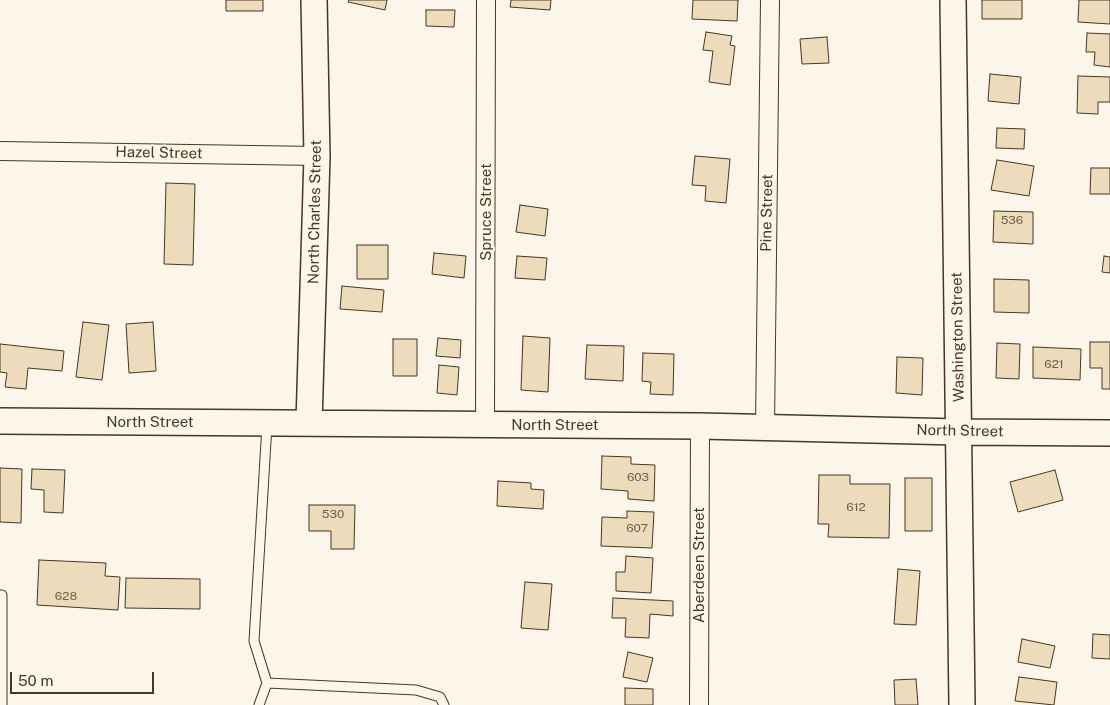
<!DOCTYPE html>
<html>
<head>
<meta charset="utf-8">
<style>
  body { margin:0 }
  #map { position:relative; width:1110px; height:705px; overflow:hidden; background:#fbf6e9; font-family:"Public Sans",sans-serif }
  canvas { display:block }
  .scale { position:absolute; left:10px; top:672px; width:144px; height:22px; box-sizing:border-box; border:2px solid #4a3520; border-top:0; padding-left:6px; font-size:15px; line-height:18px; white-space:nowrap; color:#4a3520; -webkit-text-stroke:4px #fbf6e9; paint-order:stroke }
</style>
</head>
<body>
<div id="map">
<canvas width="1110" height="705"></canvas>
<div class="scale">50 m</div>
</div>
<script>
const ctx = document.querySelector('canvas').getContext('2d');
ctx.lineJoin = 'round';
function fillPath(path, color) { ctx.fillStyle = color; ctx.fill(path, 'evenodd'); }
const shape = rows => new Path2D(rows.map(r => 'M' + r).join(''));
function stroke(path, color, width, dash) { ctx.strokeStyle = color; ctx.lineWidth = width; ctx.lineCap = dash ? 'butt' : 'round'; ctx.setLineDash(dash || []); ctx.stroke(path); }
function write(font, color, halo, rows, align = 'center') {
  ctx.font = font + ' "Public Sans",sans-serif'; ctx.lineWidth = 4; ctx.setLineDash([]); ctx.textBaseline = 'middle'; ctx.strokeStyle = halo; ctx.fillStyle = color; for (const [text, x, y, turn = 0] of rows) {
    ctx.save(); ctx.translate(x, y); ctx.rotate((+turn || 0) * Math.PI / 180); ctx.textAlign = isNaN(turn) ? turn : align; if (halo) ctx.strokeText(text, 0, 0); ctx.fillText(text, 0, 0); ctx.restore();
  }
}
const building = shape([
  [226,0,263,0,263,11,226,11,226,0],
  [349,0,387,0,385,10,348,2,349,0],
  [511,0,551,0,550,10,510,7,511,0],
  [693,0,738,0,737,21,692,19,693,0],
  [982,0,1022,0,1022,19,982,19,982,0],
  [1079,0,1110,0,1110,24,1078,22,1079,0],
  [426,10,455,10,454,27,426,26,426,10],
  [706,32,732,36,730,45,735,46,730,85,709,82,713,51,703,50,706,32],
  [1087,33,1110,34,1110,67,1094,65,1095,52,1086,52,1087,33],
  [827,37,829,63,802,64,800,39,827,37],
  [990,74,1021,77,1019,104,988,101,990,74],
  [1078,76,1110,77,1110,102,1098,102,1098,114,1077,113,1078,76],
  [997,128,1025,129,1024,149,996,148,997,128],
  [695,156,730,159,726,203,705,201,706,186,692,185,695,156],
  [997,160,1034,166,1029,196,991,190,997,160],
  [1091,168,1110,168,1110,194,1090,194,1091,168],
  [166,183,195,184,193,265,164,264,166,183],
  [520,205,548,209,545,236,516,232,520,205],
  [994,211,1033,212,1033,244,993,242,994,211],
  [357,245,388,245,388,279,357,279,357,245],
  [434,253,466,256,464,278,432,274,434,253],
  [517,256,547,258,545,280,515,278,517,256],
  [1104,256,1110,257,1110,273,1102,272,1104,256],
  [994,279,1029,280,1029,313,994,312,994,279],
  [342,286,384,290,382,312,340,309,342,286],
  [83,322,109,325,102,380,76,377,83,322],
  [153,322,156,371,129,373,126,324,153,322],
  [523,336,550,338,548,392,521,390,523,336],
  [438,338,461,340,460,358,436,356,438,338],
  [393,339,417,339,417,376,393,376,393,339],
  [1090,342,1110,342,1110,389,1102,389,1102,368,1090,368,1090,342],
  [997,343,1020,344,1019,379,996,378,997,343],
  [0,344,64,351,62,371,28,368,26,389,5,387,7,373,0,372,0,344],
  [587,345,624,346,623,381,585,379,587,345],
  [1033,347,1081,349,1080,380,1033,378,1033,347],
  [643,353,674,354,673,395,650,394,651,382,642,381,643,353],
  [897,357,923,358,922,395,896,393,897,357],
  [439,365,459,367,457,395,437,393,439,365],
  [602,456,631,457,631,464,655,465,654,501,628,499,628,491,601,489,602,456],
  [0,468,22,469,21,523,0,522,0,468],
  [32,469,65,470,63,513,44,512,44,490,31,489,32,469],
  [1055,470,1063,500,1018,512,1010,482,1055,470],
  [819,475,850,475,850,484,890,484,889,538,828,537,829,524,818,524,819,475],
  [905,478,932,478,932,531,905,531,905,478],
  [498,481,531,483,531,489,544,490,543,509,497,506,498,481],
  [309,505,355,505,354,549,331,549,331,531,309,531,309,505],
  [627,511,654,512,652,548,601,546,602,517,627,518,627,511],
  [626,556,653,558,651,593,616,591,616,572,625,572,626,556],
  [39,560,106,563,105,576,120,577,118,610,37,605,39,560],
  [898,569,920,571,916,625,894,624,898,569],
  [126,578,200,579,200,609,125,608,126,578],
  [525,582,552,584,548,630,521,628,525,582],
  [613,598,673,601,673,616,650,614,649,638,625,637,626,618,612,618,613,598],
  [1093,634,1110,635,1110,659,1092,658,1093,634],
  [1022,639,1055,646,1050,668,1018,662,1022,639],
  [628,652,653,658,647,682,623,677,628,652],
  [1019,677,1057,682,1054,705,1015,701,1019,677],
  [916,679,918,705,895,705,894,680,916,679],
  [625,688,653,689,653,705,625,705,625,688]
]);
const lane = shape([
  [0,595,2,595,2,705],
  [267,683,254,641,267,425],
  [259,705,267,683,416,690,440,697,444,705]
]);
const street = shape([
  [0,151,317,156],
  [485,425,486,0],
  [765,427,770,0],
  [699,705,700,426]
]);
const secondary = shape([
  [953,0,962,705],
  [0,421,700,426,959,432,1110,433],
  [309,423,317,156,314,0]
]);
const numberNames = [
  ["536",1012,220],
  ["621",1054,364],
  ["603",638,477],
  ["612",856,507],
  ["530",333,514],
  ["607",637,528],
  ["628",66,596]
];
const streetNames = [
  ["Hazel Street",159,153,1],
  ["North Charles Street",315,212,-89],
  ["Spruce Street",486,212,-90],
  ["Pine Street",767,213,-89],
  ["Washington Street",958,337,-91],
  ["North Street",150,422],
  ["North Street",555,425],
  ["North Street",960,431,1],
  ["Aberdeen Street",699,565,-90]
];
fillPath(building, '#ecdcbc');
stroke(building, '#4a3520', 1);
stroke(lane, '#4a3520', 11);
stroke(street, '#4a3520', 20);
stroke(secondary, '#4a3520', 28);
stroke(lane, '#fbf6e9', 9);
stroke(street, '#fbf6e9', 18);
stroke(secondary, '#fbf6e9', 25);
write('12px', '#725f47', null, numberNames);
write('15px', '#4a3520', '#fbf6e9', streetNames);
</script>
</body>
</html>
